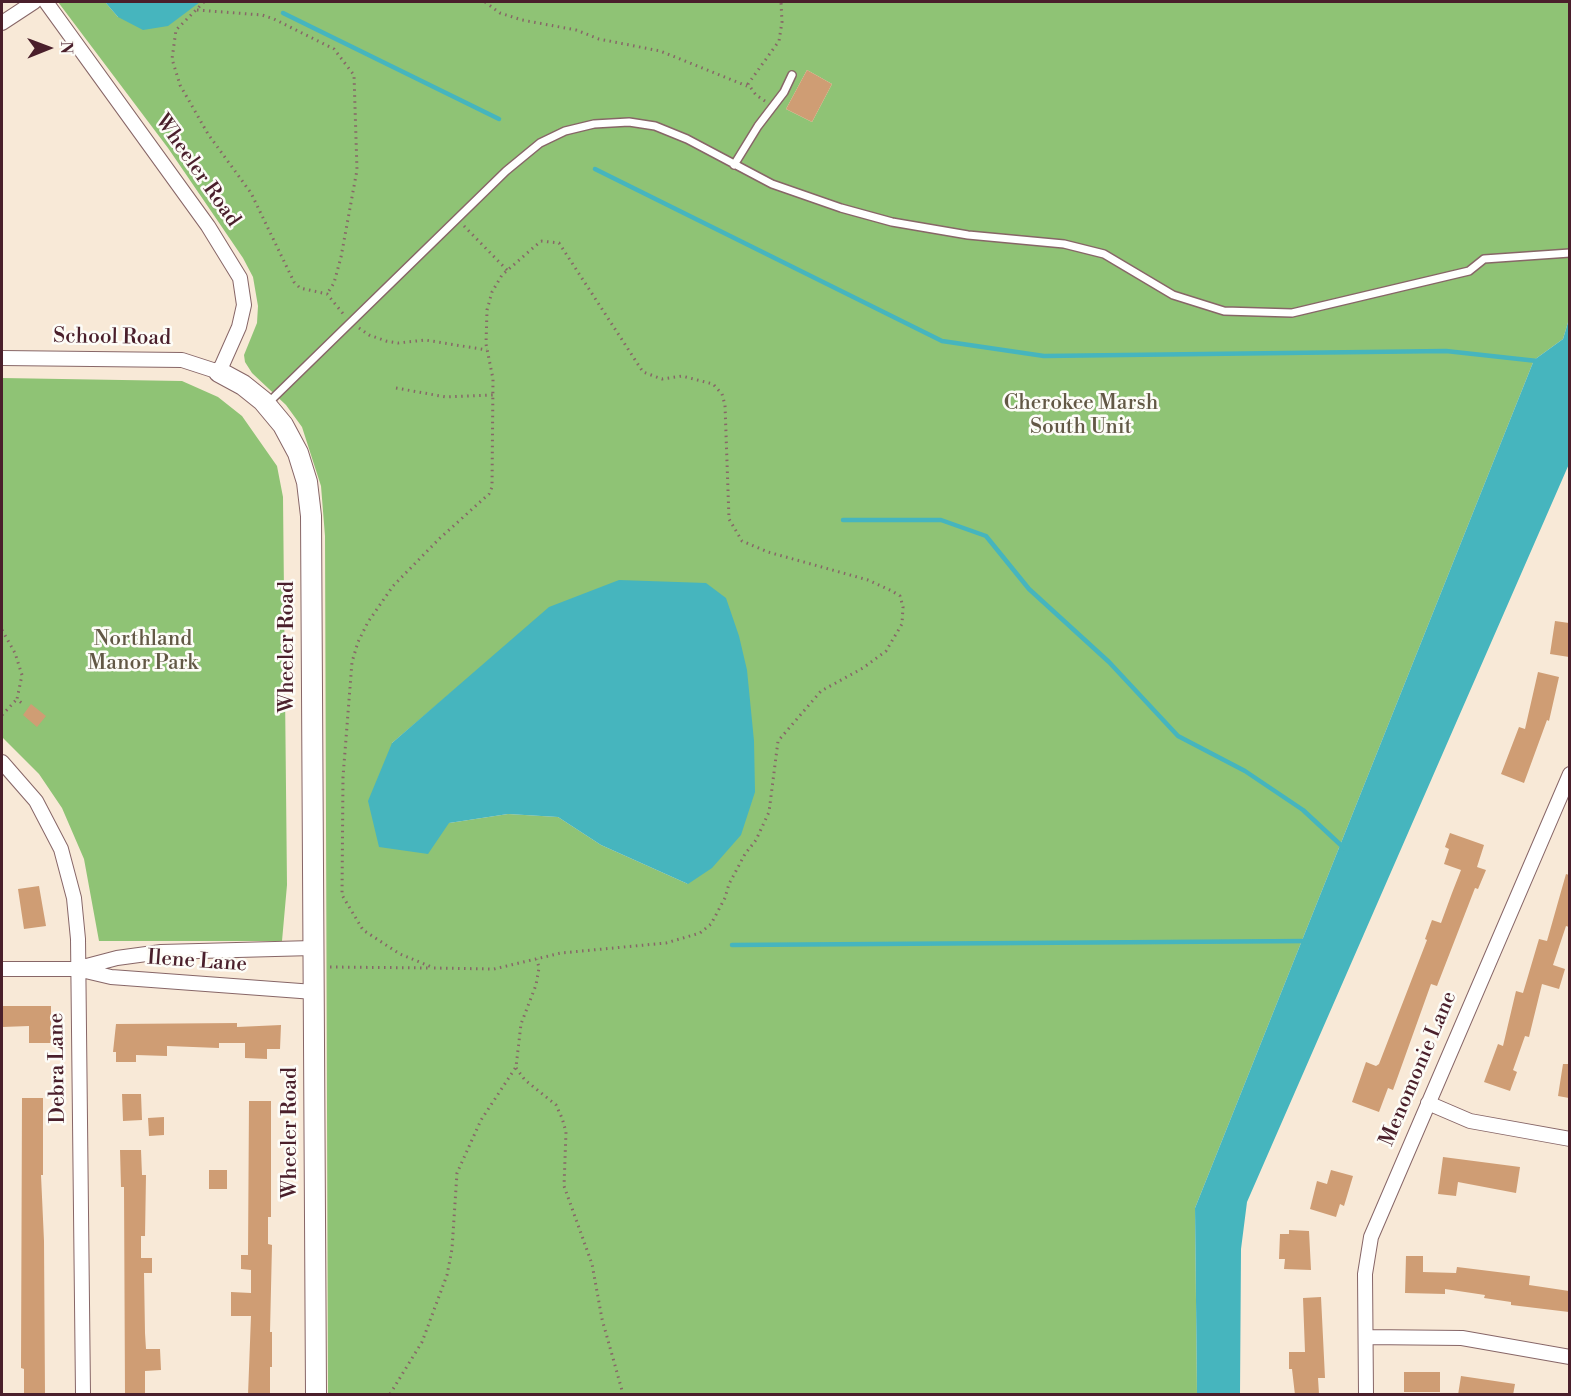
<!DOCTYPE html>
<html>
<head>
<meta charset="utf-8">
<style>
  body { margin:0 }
  #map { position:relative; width:1571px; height:1396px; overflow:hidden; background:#f8e9d7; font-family:"Libre Bodoni",serif }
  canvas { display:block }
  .frame { position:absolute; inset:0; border:3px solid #4a1f2b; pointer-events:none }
  .north { position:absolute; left:18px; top:18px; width:60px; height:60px; -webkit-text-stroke:4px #fdfcf7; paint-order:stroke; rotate:89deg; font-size:16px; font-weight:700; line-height:24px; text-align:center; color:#4a1f2b }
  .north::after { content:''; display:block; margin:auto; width:21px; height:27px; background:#4a1f2b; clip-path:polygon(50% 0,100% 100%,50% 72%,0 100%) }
</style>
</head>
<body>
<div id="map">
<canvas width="1571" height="1396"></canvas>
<div class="frame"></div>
<div class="north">N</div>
</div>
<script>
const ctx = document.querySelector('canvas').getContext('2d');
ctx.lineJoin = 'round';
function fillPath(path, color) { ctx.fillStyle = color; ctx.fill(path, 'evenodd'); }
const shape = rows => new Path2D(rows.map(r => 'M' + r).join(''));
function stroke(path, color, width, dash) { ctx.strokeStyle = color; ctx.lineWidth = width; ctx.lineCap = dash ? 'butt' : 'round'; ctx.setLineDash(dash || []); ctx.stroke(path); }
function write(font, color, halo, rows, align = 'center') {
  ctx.font = font + ' "Libre Bodoni",serif'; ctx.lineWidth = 5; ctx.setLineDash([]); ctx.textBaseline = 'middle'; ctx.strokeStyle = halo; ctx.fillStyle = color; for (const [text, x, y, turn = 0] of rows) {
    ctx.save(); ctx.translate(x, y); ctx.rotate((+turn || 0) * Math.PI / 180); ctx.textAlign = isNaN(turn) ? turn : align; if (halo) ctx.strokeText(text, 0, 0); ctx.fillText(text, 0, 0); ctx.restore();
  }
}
const green = shape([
  [58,2,105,2,118,17,200,2,1569,2,1569,319,1563,339,1534,360,1195,1208,1197,1394,328,1394,325,536,321,486,302,427,286,405,252,373,245,362,244,355,257,323,258,306,253,277,243,258,168,148],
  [807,70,832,84,812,122,786,109],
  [465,681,688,884,601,845,558,817,508,814,449,823,392,743],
  [2,378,182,381,218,397,242,416,277,466,283,497,287,885,282,941,99,941,84,859,62,808,39,774,2,737]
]);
const water = shape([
  [105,2,200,2,168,26,143,30,118,17],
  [1569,319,1569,464,1247,1202,1241,1249,1240,1394,1197,1394,1195,1208,1534,360,1563,339],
  [619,580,706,583,726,598,739,636,747,670,754,741,755,792,741,835,712,868,688,884,601,845,558,817,508,814,449,823,428,854,379,847,368,801,392,743,549,607]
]);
const stream = shape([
  [283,13,499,119],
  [595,169,942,341,1044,356,1446,351,1537,361],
  [843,520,941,520,986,536,1029,589,1109,662,1178,736,1245,771,1303,810,1344,848],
  [732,945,1308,941]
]);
const building = shape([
  [807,70,832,84,812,122,786,109],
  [1555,621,1569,623,1569,657,1550,654],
  [1538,672,1559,677,1549,721,1547,720,1524,783,1501,774,1519,727,1525,729],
  [31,704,46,716,37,727,23,715],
  [1450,833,1484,845,1477,867,1486,870,1478,889,1475,888,1437,986,1431,984,1393,1090,1388,1088,1379,1112,1352,1102,1366,1062,1376,1066,1379,1064,1427,940,1425,939,1432,920,1441,923,1452,893,1461,870,1444,864,1449,849,1445,847],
  [1566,874,1569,875,1569,927,1566,926,1553,965,1565,969,1559,989,1542,984,1529,1037,1525,1036,1513,1070,1517,1072,1510,1091,1484,1082,1498,1044,1503,1046,1516,991,1523,993,1539,939,1547,941],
  [39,886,46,926,24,929,18,889],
  [2,1006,51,1006,51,1043,29,1043,29,1026,2,1027],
  [237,1023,237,1027,281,1025,280,1049,267,1049,267,1059,245,1058,245,1043,219,1043,219,1048,167,1046,167,1056,136,1055,136,1062,116,1062,116,1052,113,1052,116,1024],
  [1563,1064,1569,1064,1569,1098,1558,1096],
  [122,1094,141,1094,142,1120,123,1121],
  [22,1098,43,1098,43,1175,41,1175,44,1241,45,1395,24,1395,24,1369,21,1368],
  [249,1101,271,1101,271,1217,268,1217,268,1244,272,1245,270,1332,272,1332,272,1367,270,1367,270,1393,267,1395,248,1395,251,1316,231,1316,231,1292,251,1293,251,1270,241,1269,241,1255,248,1255],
  [164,1117,164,1135,149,1136,148,1118],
  [120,1150,141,1150,142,1175,146,1175,145,1236,141,1236,141,1258,152,1258,152,1273,144,1273,145,1333,146,1349,160,1349,161,1370,145,1371,145,1395,125,1395,124,1187,121,1187],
  [1443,1157,1520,1167,1516,1193,1458,1182,1456,1196,1438,1194],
  [209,1170,227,1170,227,1189,209,1189],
  [1331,1170,1353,1176,1344,1206,1340,1204,1336,1217,1310,1209,1317,1181,1327,1184],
  [1289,1230,1309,1231,1311,1270,1284,1269,1285,1259,1279,1259,1280,1234,1289,1234],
  [1406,1256,1423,1256,1423,1272,1456,1273,1457,1267,1530,1276,1529,1285,1569,1291,1569,1312,1511,1305,1511,1302,1484,1298,1485,1295,1445,1289,1445,1294,1405,1293],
  [1321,1297,1325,1378,1318,1378,1319,1394,1295,1395,1292,1369,1289,1369,1289,1352,1305,1352,1303,1298],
  [1404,1372,1440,1372,1440,1392,1404,1392],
  [1461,1376,1515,1384,1513,1395,1458,1395]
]);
const path = shape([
  [204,2,176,30,172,59,180,85,208,134,251,193,294,282,300,288,327,294,345,316],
  [485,2,500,13,522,20,576,30,599,39,660,51,747,86],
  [197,10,262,15,274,19,334,49,354,75,357,170,341,257,334,283,327,294],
  [765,101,756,95,748,84,779,41,782,22,781,2],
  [464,226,507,270],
  [541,241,559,243,643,372,662,379,682,376,713,384,722,394,725,405,729,519,742,541,768,552,868,580,892,591,900,596,903,607,902,624,886,651,863,668,821,691,778,741,769,812,756,840,745,854,729,884,725,898,711,924,700,933,666,943,561,953,494,969,434,968,400,954,363,930,342,895,343,777,352,662,358,642,368,622,393,586,440,538,489,494,492,487,493,379,486,344,487,310,492,292,502,275,541,241],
  [359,328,369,335,386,341,398,343,425,340,487,350],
  [396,388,446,397,493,395],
  [2,630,15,653,22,675,17,699,24,705],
  [2,715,17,699],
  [330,967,429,968],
  [516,1068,525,1080,556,1105,562,1118,566,1132,564,1186,592,1264,602,1319,623,1394],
  [390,1394,422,1342,447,1275,452,1249,457,1173,481,1120,516,1067,521,1024,536,985,539,968,537,959]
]);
const lane = shape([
  [734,165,758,126,784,92,792,75],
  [268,403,506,171,540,143,565,131,594,124,629,122,655,126,687,139,772,184,841,208,892,222,968,235,1064,244,1104,254,1173,295,1224,311,1292,313,1469,271,1484,259,1570,253]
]);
const street = shape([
  [2,23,34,2],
  [2,358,182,360,219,372,239,327,244,305,240,278,208,226,46,2],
  [2,762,36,801,61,849,74,898,78,939,83,1394],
  [79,968,117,958,161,952,313,948],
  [2,969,77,969,111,977,314,992],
  [1428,1103,1470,1121,1570,1139],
  [1366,1337,1462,1338,1570,1357],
  [1366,1394,1365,1274,1371,1237,1570,774]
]);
const secondary = shape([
  [219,372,243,385,263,401,283,425,298,453,307,482,311,516,316,1394]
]);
const streetNames = [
  ["Wheeler Road",197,171,55],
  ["School Road",112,338,1],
  ["Wheeler Road",288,647,-90],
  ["Ilene Lane",197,962,4],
  ["Debra Lane",58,1068,-91],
  ["Menomonie Lane",1419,1069,-67],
  ["Wheeler Road",291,1133,-90]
];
const parkNames = [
  ["Cherokee Marsh",1081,404],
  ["South Unit",1081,428],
  ["Northland",143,640],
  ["Manor Park",143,664]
];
fillPath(green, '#8fc375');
fillPath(water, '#46b5be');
stroke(stream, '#46b5be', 4.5);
fillPath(building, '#cf9d74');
stroke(lane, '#876667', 10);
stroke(street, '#876667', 16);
stroke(secondary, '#876667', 22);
stroke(path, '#876667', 3, [1.5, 4.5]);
stroke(lane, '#fff', 7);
stroke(street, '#fff', 14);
stroke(secondary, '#fff', 20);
write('21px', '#4a1f2b', '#fdfcf7', streetNames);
write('21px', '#625845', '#fdfcf7', parkNames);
</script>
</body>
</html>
